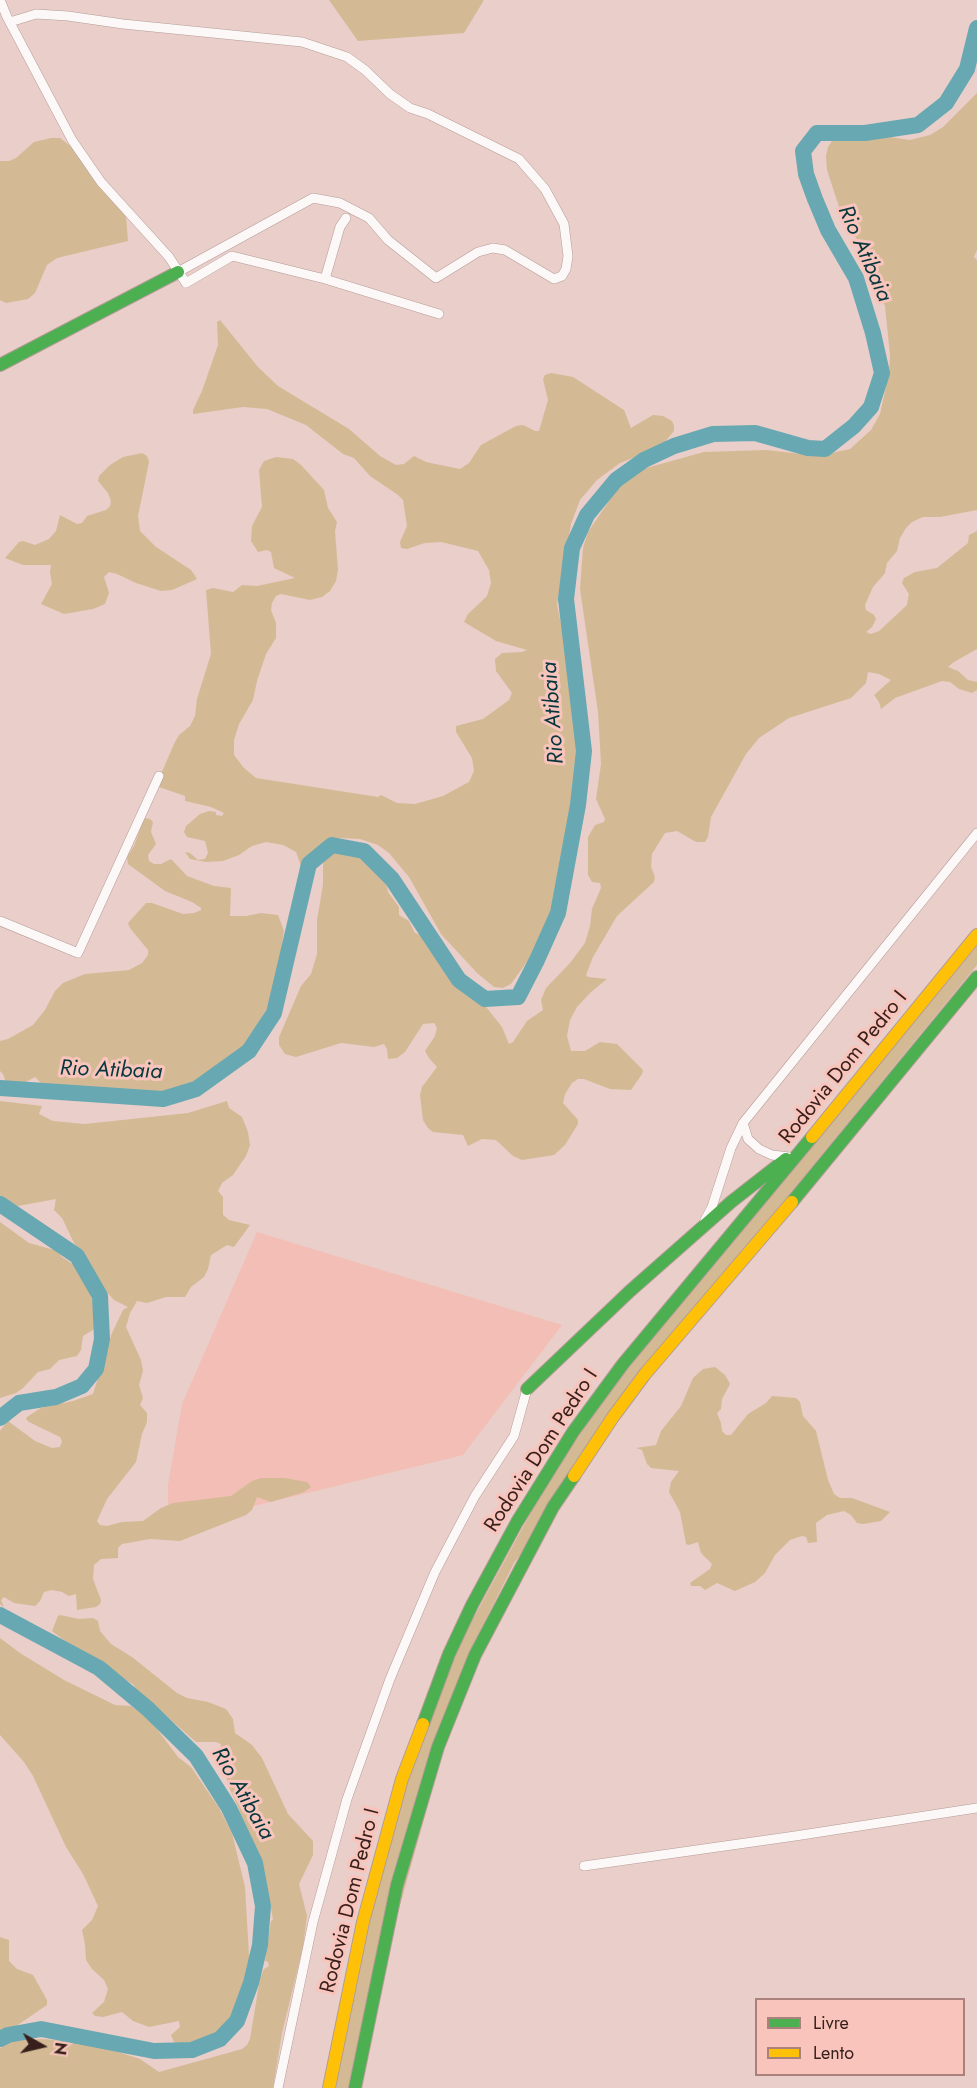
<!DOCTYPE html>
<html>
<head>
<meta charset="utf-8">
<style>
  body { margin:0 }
  #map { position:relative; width:977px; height:2088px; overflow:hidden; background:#eacec9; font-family:Jost,sans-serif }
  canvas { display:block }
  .legend { position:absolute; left:755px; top:1998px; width:210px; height:78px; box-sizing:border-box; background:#f8c4bb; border:2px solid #ab827b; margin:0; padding:8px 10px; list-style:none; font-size:18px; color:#371f1b }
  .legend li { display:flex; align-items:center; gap:12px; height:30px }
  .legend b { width:30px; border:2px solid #ab827b }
  .north { position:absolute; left:12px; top:2016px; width:60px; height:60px; -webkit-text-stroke:4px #f8c4bb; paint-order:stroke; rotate:98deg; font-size:16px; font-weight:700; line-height:24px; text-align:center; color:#371f1b }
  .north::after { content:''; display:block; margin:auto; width:21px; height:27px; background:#371f1b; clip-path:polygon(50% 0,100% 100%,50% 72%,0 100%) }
</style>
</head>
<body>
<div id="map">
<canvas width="977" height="2088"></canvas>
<ul class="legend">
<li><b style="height:8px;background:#4caf50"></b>Livre</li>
<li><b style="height:8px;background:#ffc107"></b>Lento</li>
</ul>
<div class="north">N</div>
</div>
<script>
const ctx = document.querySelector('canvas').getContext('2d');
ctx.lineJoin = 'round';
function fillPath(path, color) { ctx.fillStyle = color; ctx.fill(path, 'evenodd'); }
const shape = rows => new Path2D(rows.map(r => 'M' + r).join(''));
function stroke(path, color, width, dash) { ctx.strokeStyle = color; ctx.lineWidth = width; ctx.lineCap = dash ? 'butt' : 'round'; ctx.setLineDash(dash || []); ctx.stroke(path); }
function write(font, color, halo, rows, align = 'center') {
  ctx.font = font + ' Jost,sans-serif'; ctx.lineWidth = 6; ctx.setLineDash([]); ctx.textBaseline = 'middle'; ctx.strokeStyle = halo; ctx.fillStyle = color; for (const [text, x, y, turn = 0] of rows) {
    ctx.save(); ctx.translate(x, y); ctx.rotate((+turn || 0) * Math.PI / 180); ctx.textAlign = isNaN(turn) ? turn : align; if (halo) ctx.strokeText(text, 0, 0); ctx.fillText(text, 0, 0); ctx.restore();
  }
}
const built = shape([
  [257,1232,562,1325,463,1455,168,1527,168,1485,182,1404]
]);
const green = shape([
  [329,0,484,0,464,33,358,41],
  [977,93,977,250,974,257,977,260,977,510,940,517,923,517,912,522,906,528,900,538,897,551,887,563,885,573,873,587,865,605,866,610,874,615,876,619,872,627,866,632,871,634,879,631,907,605,909,594,902,583,904,578,915,572,937,568,968,543,969,535,977,531,977,649,954,662,948,667,958,671,968,680,977,682,977,690,972,693,959,689,950,682,942,681,895,698,881,709,879,702,874,695,891,680,879,674,868,672,866,683,851,698,789,718,759,738,746,754,711,817,708,837,705,842,696,842,677,831,665,833,652,854,651,867,655,877,654,882,617,916,593,957,586,975,588,977,607,979,591,992,577,1007,570,1020,567,1036,571,1051,585,1051,600,1042,617,1044,643,1070,642,1074,631,1090,610,1089,584,1079,578,1079,572,1083,565,1094,563,1103,578,1120,578,1124,565,1145,554,1155,522,1160,513,1156,496,1140,482,1139,468,1146,463,1135,433,1132,428,1128,423,1120,420,1095,422,1087,437,1067,429,1058,425,1051,435,1036,437,1028,434,1023,423,1024,405,1052,397,1058,388,1059,387,1049,384,1044,374,1047,341,1043,296,1057,285,1054,279,1045,279,1037,301,986,311,974,317,954,317,920,323,885,323,865,325,858,333,853,355,852,366,856,383,869,388,892,399,907,399,915,409,921,415,933,426,937,433,943,449,968,457,987,483,1003,502,1027,509,1044,513,1042,527,1021,543,1010,541,1000,546,988,570,963,585,943,590,926,592,909,601,888,600,883,592,882,588,875,588,837,595,825,604,822,605,819,596,799,601,764,598,712,580,589,583,548,588,532,619,486,631,475,639,470,704,452,767,450,818,456,850,449,871,430,880,414,889,373,890,355,885,306,871,274,866,251,847,226,841,213,827,170,826,156,828,147,834,138,844,134,869,134,910,140,930,135,943,127],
  [51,138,60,138,74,149,122,204,126,217,128,241,57,258,47,265,35,293,28,299,6,303,0,300,0,161,9,161,16,158,34,142],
  [220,320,258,367,278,386,349,429,380,456,396,465,404,464,414,456,426,462,460,469,469,463,481,445,516,426,523,425,535,431,539,431,548,400,543,379,545,375,551,373,573,377,624,410,631,428,653,415,663,416,672,421,674,426,674,431,664,443,648,452,620,463,597,480,580,500,571,524,557,605,579,707,580,799,558,928,551,939,534,952,511,984,503,988,494,987,477,973,441,934,409,877,389,853,378,845,360,839,339,838,327,843,317,851,303,872,296,852,283,845,266,842,252,846,239,855,223,861,206,862,190,859,185,852,190,853,198,860,205,859,208,853,205,841,187,837,184,832,186,826,200,814,209,811,216,812,216,815,222,816,224,813,211,807,185,801,185,796,156,786,174,744,179,735,190,726,195,716,197,699,211,654,206,590,213,588,233,592,242,585,257,586,295,578,274,568,271,552,267,550,258,552,251,541,252,526,262,507,259,470,264,461,276,457,293,459,301,465,324,490,328,508,337,522,335,531,338,570,336,581,330,591,322,597,310,600,281,594,276,596,272,603,271,610,276,623,276,638,266,654,257,681,253,700,239,724,234,740,234,755,244,768,256,778,378,797,381,795,397,803,415,804,443,796,469,782,474,771,472,758,456,732,456,726,483,719,509,700,512,693,496,671,495,659,502,653,522,652,527,650,496,641,464,622,468,614,487,596,491,583,489,570,478,551,441,542,425,543,407,549,401,548,400,542,407,526,403,500,398,495,370,476,354,458,343,454,306,425,267,409,243,407,193,414,193,410,202,391,218,345,217,322],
  [142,453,147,456,149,462,138,516,140,531,156,547,191,570,197,579,172,590,161,591,136,583,117,574,109,572,104,577,109,593,105,604,93,609,64,614,41,604,52,584,50,573,51,565,23,565,5,558,19,542,23,541,35,545,49,539,56,531,60,515,77,524,82,523,87,516,106,510,110,506,111,501,108,493,98,481,99,476,110,465,123,457],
  [144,818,150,819,153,822,151,832,156,844,148,855,149,861,154,864,161,864,171,859,187,876,214,886,231,888,230,916,246,916,261,913,278,915,284,931,274,997,258,1023,254,1037,235,1061,232,1069,222,1078,211,1081,202,1087,138,1100,90,1096,59,1098,53,1095,35,1077,20,1085,12,1086,6,1083,3,1074,0,1071,0,1041,8,1039,33,1025,45,1010,55,991,63,983,85,974,129,970,142,963,148,955,148,950,130,928,128,923,146,903,152,903,183,914,194,913,201,910,201,908,192,902,165,891,128,864,127,857,134,846],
  [977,946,977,965,707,1295,514,1563,472,1647,349,2088,336,2088,378,1882,409,1779,461,1641,548,1481,615,1383],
  [0,1101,42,1106,39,1114,53,1121,85,1124,188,1113,227,1101,229,1108,242,1117,248,1132,250,1145,246,1156,233,1175,222,1183,218,1191,223,1197,223,1215,229,1220,250,1225,234,1247,227,1245,211,1255,208,1269,204,1277,191,1287,185,1297,166,1297,147,1303,137,1301,130,1313,126,1327,141,1360,143,1371,139,1385,143,1398,140,1405,147,1413,147,1422,142,1434,136,1462,107,1499,97,1521,100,1525,107,1526,122,1522,143,1521,161,1508,173,1503,231,1496,252,1481,261,1478,284,1478,307,1482,311,1487,304,1492,271,1502,257,1497,252,1510,246,1515,180,1541,150,1539,122,1544,118,1548,118,1558,101,1559,94,1565,93,1579,101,1600,100,1604,96,1607,77,1610,76,1594,69,1596,62,1592,52,1590,44,1592,40,1601,35,1606,14,1603,4,1597,1,1600,4,1608,0,1604,0,1431,8,1421,35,1441,52,1448,60,1447,62,1441,60,1437,29,1422,26,1419,27,1417,41,1408,73,1401,93,1394,112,1333,123,1310,128,1307,114,1300,104,1289,89,1263,74,1243,62,1218,54,1210,56,1199,18,1206,0,1201],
  [0,1222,29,1243,58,1251,62,1257,74,1265,89,1290,98,1317,96,1328,83,1336,81,1350,77,1356,59,1360,50,1369,38,1372,23,1388,16,1393,0,1398],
  [715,1367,725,1375,730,1384,722,1399,721,1409,717,1413,721,1423,722,1431,726,1435,731,1435,748,1414,766,1403,772,1396,796,1398,800,1402,803,1416,816,1431,828,1480,834,1494,840,1498,852,1498,890,1512,881,1521,863,1524,857,1523,851,1515,844,1511,827,1515,816,1523,817,1542,808,1543,806,1537,802,1536,790,1540,775,1555,765,1573,755,1582,735,1591,717,1583,705,1590,700,1586,691,1586,690,1583,710,1569,712,1564,701,1553,698,1542,689,1545,686,1544,680,1512,669,1492,671,1482,679,1471,651,1468,647,1464,642,1450,636,1448,656,1445,661,1431,681,1406,693,1378,703,1369],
  [60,1615,79,1619,93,1618,98,1621,100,1631,111,1644,132,1657,177,1693,187,1698,208,1702,226,1709,233,1719,235,1733,252,1745,262,1758,288,1814,313,1841,313,1855,299,1884,307,1916,303,1947,282,2033,273,2088,0,2088,0,2048,14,2040,43,2039,94,2044,140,2059,159,2072,242,2049,247,2045,250,2039,260,1978,264,1969,269,1966,268,1962,265,1961,271,1921,273,1920,263,1864,248,1837,239,1809,228,1785,220,1751,221,1744,216,1742,196,1742,136,1689,133,1684,71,1653,73,1649,70,1645,52,1631,58,1616],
  [0,1638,20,1653,64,1680,115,1705,131,1706,150,1720,178,1757,191,1767,219,1808,232,1833,245,1887,250,1972,244,2005,236,2024,225,2036,209,2045,191,2047,174,2042,171,2035,180,2027,179,2021,149,2027,133,2021,122,2012,103,2017,95,2016,92,2013,104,2002,108,1989,104,1980,92,1969,86,1960,85,1944,82,1930,92,1920,98,1906,83,1874,66,1847,33,1776,24,1762,0,1735],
  [0,1937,9,1940,9,1961,17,1969,33,1975,47,2000,47,2005,0,2037]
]);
const river = shape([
  [0,1088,163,1099,196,1089,249,1051,274,1013,309,864,332,845,364,851,392,879,459,980,485,999,518,997,537,960,558,913,578,805,584,751,566,599,572,548,587,515,616,480,644,460,674,446,713,434,755,433,808,448,825,449,854,426,871,407,882,373,873,333,856,278,828,230,815,199,806,174,803,151,817,133,865,133,918,125,946,103,967,69,977,28],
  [0,1204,77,1256,100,1296,102,1339,96,1369,82,1386,56,1397,19,1403,0,1418],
  [0,1615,99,1668,148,1709,196,1756,229,1808,255,1863,263,1906,260,1945,251,1983,237,2021,220,2039,192,2050,154,2051,41,2029,8,2035,0,2039]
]);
const street = shape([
  [0,0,7,17,72,140,101,182,169,257,186,283,232,256,325,279,439,314],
  [10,22,36,14,68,16,123,24,302,42,347,57,365,70,390,94,410,108,428,114,519,159,545,189,564,224,568,256,566,269,562,276,554,279,505,250,493,248,478,252,436,278,388,240,369,218,340,203,313,198,178,272],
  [325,279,340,227,346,218],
  [0,921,78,953,159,776],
  [743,1123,748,1139,759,1149,772,1155,789,1157],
  [705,1220,712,1207,731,1148,743,1123,977,833],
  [584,1866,795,1836,977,1808],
  [278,2088,313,1922,347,1799,390,1679,435,1572,475,1496,514,1436,527,1389]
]);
const fast = shape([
  [0,365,178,272],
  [792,1202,977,977],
  [527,1389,630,1291,731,1202,786,1159],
  [423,1724,449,1654,472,1605,517,1522,573,1432,623,1364,812,1137],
  [355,2088,397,1885,438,1747,475,1655,553,1507,574,1476]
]);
const slow = shape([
  [812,1137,977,935],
  [574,1476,613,1417,645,1374,792,1202],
  [329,2088,363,1922,402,1779,423,1724]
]);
const streetNames = [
  ["Rodovia Dom Pedro I",844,1068,-51],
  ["Rodovia Dom Pedro I",542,1451,-57],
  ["Rodovia Dom Pedro I",351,1901,-76]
];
const waterNames = [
  ["Rio Atibaia",864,254,66],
  ["Rio Atibaia",554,713,-94],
  ["Rio Atibaia",111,1071,2],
  ["Rio Atibaia",242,1794,60]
];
fillPath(built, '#f2beb5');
fillPath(green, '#d3ba95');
stroke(river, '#68a8b2', 16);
stroke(street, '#b49c98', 10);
stroke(fast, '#b49c98', 14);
stroke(slow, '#b49c98', 14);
stroke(street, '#fcf8f7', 9);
stroke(fast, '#4caf50', 12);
stroke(slow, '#ffc107', 12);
write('21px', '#371f1b', '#f8c4bb', streetNames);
write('italic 22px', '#05363d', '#f8c4bb', waterNames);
</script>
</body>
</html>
